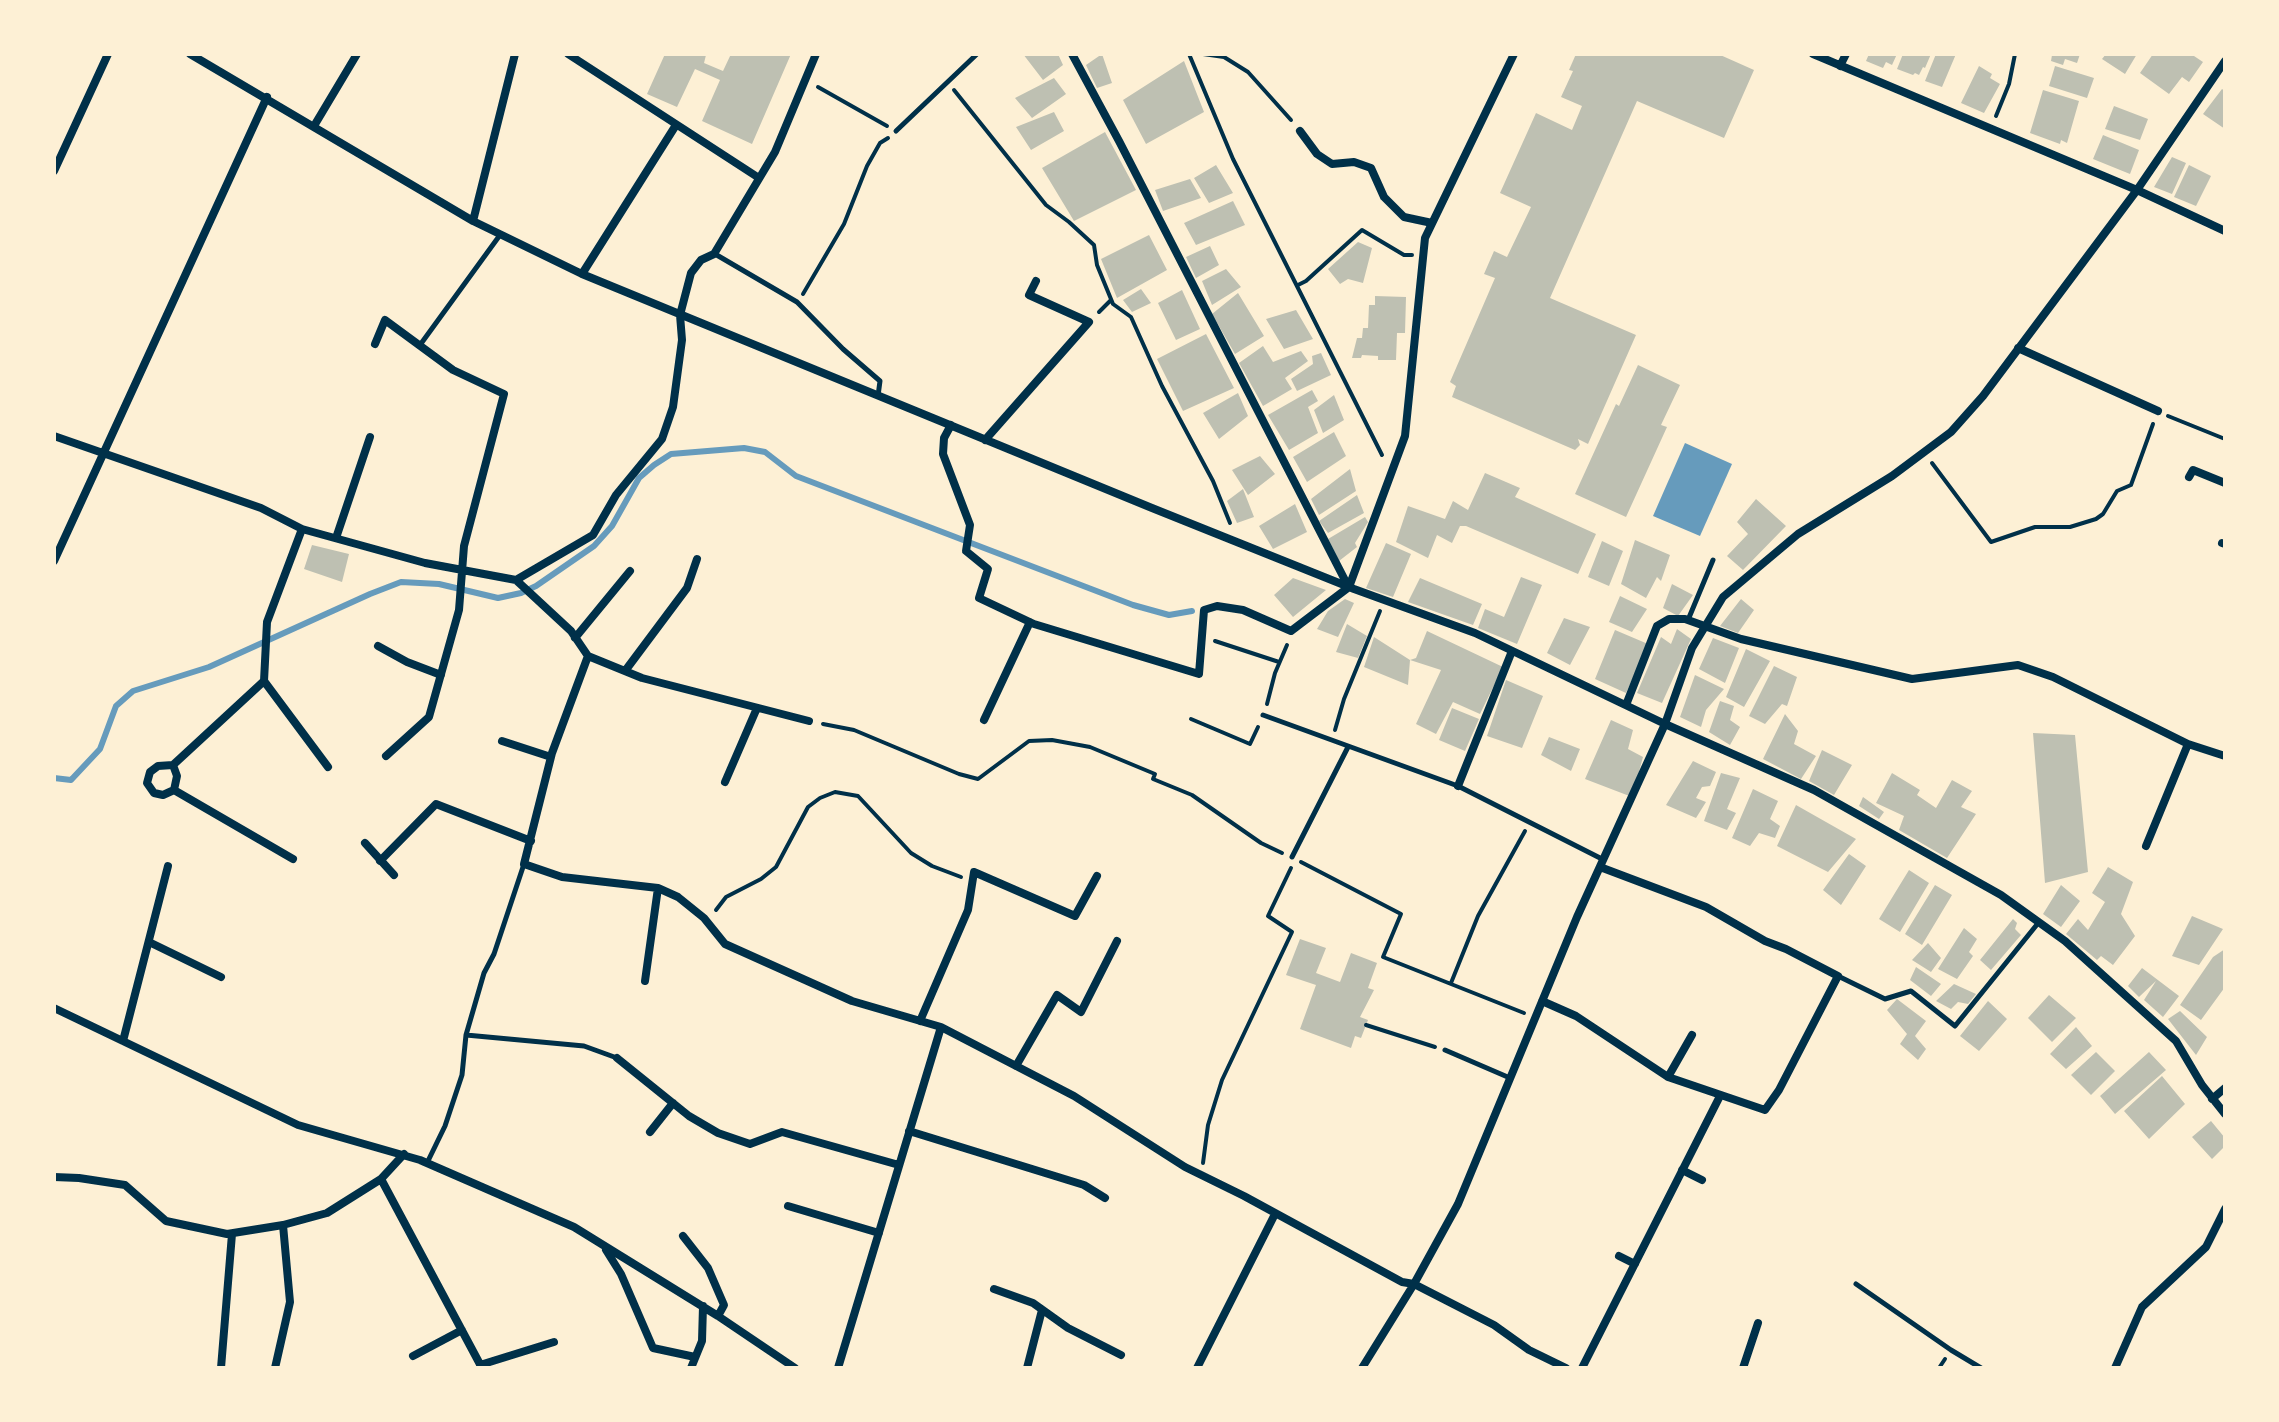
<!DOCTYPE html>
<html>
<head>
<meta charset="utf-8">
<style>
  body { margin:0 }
  #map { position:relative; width:2279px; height:1422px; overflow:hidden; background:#fdf0d5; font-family:Lora,serif }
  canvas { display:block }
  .frame { position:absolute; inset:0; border:56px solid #fdf0d5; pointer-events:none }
</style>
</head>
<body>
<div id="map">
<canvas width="2279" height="1422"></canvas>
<div class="frame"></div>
</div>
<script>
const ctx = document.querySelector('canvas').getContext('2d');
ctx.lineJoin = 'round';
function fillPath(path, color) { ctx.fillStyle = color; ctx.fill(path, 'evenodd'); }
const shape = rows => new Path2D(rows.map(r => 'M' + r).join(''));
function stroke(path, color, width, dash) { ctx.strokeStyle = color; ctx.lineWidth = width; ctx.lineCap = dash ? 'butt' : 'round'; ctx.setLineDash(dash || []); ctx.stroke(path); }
const water = shape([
  [1685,443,1732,464,1700,536,1653,516]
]);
const stream = shape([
  [54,778,71,780,100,749,116,706,133,691,209,667,370,594,401,582,439,584,498,598,521,593,536,586,594,546,612,526,639,478,654,465,671,454,744,448,765,452,796,476,1133,605,1169,615,1192,611]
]);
const building = shape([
  [665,54,703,54,706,55,704,63,723,71,731,54,791,54,752,144,702,121,720,80,695,69,677,107,647,94],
  [1023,54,1058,54,1063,65,1043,80],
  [1102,54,1112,83,1097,88,1086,65],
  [1576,54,1718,54,1754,70,1724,138,1637,101,1550,298,1636,335,1588,444,1578,439,1580,445,1575,450,1452,397,1456,386,1450,382,1495,278,1484,274,1494,251,1507,257,1531,207,1500,193,1536,113,1572,130,1582,106,1561,97,1573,71,1569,70],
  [1869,54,1897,54,1892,65,1886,62,1883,68,1866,61],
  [1903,54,1931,54,1925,68,1923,67,1919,75,1915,73,1913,75,1897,69],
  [1936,54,1956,54,1942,87,1925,81],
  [2057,54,2080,54,2077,63,2065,59,2063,65,2051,61,2052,55,2056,56],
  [2106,54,2137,54,2125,74,2102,59],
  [2153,54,2191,54,2203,62,2189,82,2182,77,2169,94,2140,73],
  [1184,61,1204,112,1146,144,1123,100],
  [1979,66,1992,74,1990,78,2000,84,1984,113,1961,103],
  [2055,66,2094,78,2087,98,2049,86],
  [1054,78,1066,94,1032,118,1015,98],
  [2222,89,2225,91,2225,129,2203,114],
  [2043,90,2079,101,2067,143,2061,140,2060,144,2030,133],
  [2114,106,2148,119,2140,140,2105,129],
  [1054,112,1064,131,1031,150,1016,127],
  [1105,132,1136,190,1074,221,1042,168],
  [2103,135,2139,150,2130,174,2093,159],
  [2172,157,2186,163,2172,194,2154,187],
  [1216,165,1233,193,1209,203,1194,178],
  [2189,165,2211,176,2196,206,2174,197],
  [1190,179,1201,198,1163,211,1155,190],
  [1233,201,1245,225,1196,245,1184,223],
  [1149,235,1167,270,1117,298,1101,259],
  [1358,242,1372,248,1363,283,1348,279,1340,284,1328,269],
  [1210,246,1219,265,1196,278,1186,257],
  [1226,269,1241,287,1212,305,1202,281],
  [1141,289,1151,303,1132,312,1123,300],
  [1182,290,1200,329,1176,340,1158,303],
  [1238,293,1264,336,1235,354,1212,314],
  [1375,296,1406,297,1405,333,1397,333,1396,360,1378,360,1378,356,1362,355,1361,358,1352,358,1357,338,1362,338,1363,328,1368,328,1369,305,1375,305],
  [1296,310,1313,339,1284,349,1266,319],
  [1206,334,1234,388,1183,411,1157,359],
  [1263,346,1273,362,1301,351,1308,361,1285,378,1292,389,1263,406,1239,363],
  [1321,353,1331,375,1297,391,1291,379,1313,364,1312,356],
  [1638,365,1680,385,1661,425,1667,427,1626,517,1575,494,1616,404,1619,406],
  [1312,390,1318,401,1308,407,1318,433,1289,450,1268,415],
  [1238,393,1248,416,1219,439,1203,413],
  [1334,395,1344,420,1323,433,1314,410],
  [1334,432,1346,456,1307,482,1293,457],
  [1260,456,1275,474,1248,495,1232,470],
  [1350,469,1356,491,1319,515,1311,499],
  [1485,473,1520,488,1515,497,1596,534,1578,574,1466,526,1460,526,1452,543,1437,535,1428,558,1396,542,1408,506,1445,519,1453,501,1468,510],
  [1243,489,1254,517,1237,523,1227,501],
  [1357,495,1364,513,1328,533,1319,521],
  [1756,499,1786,526,1743,570,1727,556,1748,534,1737,522],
  [1295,504,1307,532,1273,549,1259,526],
  [1365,517,1368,522,1355,543,1357,547,1339,561,1328,539],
  [1635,540,1670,555,1661,581,1657,577,1646,598,1621,584],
  [1602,541,1623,551,1609,586,1588,577],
  [1386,543,1411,554,1393,597,1366,588],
  [312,545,349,554,342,582,304,569],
  [1521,577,1542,585,1517,644,1478,628,1485,609,1504,617],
  [1293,578,1326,590,1293,617,1274,595],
  [1420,578,1482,604,1473,625,1408,602],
  [1672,584,1693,595,1678,616,1663,608],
  [1620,596,1647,609,1632,632,1609,622],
  [1345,599,1354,603,1338,637,1317,629,1328,611],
  [1741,599,1754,610,1738,633,1720,626],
  [1564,618,1590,627,1570,665,1547,653],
  [1347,624,1367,636,1358,658,1336,652],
  [1677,629,1691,639,1662,703,1637,693,1661,637,1671,644],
  [1615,630,1648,644,1626,693,1595,679],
  [1427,631,1503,667,1480,714,1453,702,1436,734,1416,724,1441,670,1410,660,1408,685,1364,667,1374,637,1410,660,1416,658],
  [1713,638,1739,648,1725,683,1699,669],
  [1746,649,1770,661,1744,707,1726,697],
  [1774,666,1797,677,1787,706,1782,704,1765,724,1749,716],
  [1695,675,1724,689,1706,710,1701,727,1680,717],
  [1506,680,1543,696,1522,748,1487,736],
  [1720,701,1734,706,1730,720,1740,727,1730,745,1709,732],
  [1452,708,1479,719,1465,751,1439,740],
  [1785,714,1798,731,1794,744,1816,756,1801,779,1763,759],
  [1611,720,1633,730,1628,749,1643,757,1632,797,1585,779],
  [2033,733,2075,735,2088,872,2045,883],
  [1549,737,1580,749,1571,771,1541,755],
  [1822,750,1852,765,1834,795,1809,781],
  [1693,761,1716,772,1710,786,1702,787,1696,798,1706,802,1696,818,1666,805],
  [1721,773,1740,778,1727,809,1736,813,1727,830,1704,821],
  [1892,773,1920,790,1917,795,1936,808,1952,780,1972,791,1961,807,1976,814,1947,858,1899,830,1904,816,1876,803],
  [1753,789,1778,801,1770,819,1780,826,1775,838,1759,833,1750,846,1732,838],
  [1863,797,1884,812,1879,819,1859,806],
  [1796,805,1856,839,1828,872,1777,846],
  [1849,854,1866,866,1841,905,1823,890],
  [2108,867,2133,882,2121,914,2135,936,2113,965,2101,956,2097,960,2066,934,2078,919,2088,930,2105,902,2092,893],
  [1909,870,1929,883,1900,932,1879,919],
  [1935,885,1952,895,1922,945,1905,934],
  [2061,885,2080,901,2061,927,2043,914],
  [2192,916,2223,929,2199,965,2172,956],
  [2013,919,2017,923,2015,929,2021,935,1991,970,1980,960],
  [1964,928,1977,939,1969,952,1973,956,1957,979,1938,969],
  [1300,939,1326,948,1316,973,1340,982,1351,953,1377,963,1368,988,1374,990,1360,1017,1368,1020,1361,1038,1355,1036,1351,1048,1300,1029,1316,985,1286,975],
  [1928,943,1941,958,1931,972,1912,960],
  [2225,949,2225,987,2201,1020,2180,1005,2213,957],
  [1916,967,1941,984,1931,996,1910,980],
  [2142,968,2179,996,2163,1017,2144,1000,2156,981,2139,997,2128,986],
  [1954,984,1976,994,1968,1004,1958,1002,1951,1009,1936,1001],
  [2049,995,2076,1018,2052,1042,2028,1018],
  [1897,999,1926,1021,1915,1036,1926,1049,1918,1060,1900,1044,1907,1034,1887,1010],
  [1988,1001,2007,1019,1979,1051,1960,1036],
  [2180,1011,2207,1037,2196,1055,2168,1019],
  [2076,1027,2092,1046,2066,1069,2050,1054],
  [2096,1052,2115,1071,2091,1095,2071,1075],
  [2149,1052,2166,1070,2115,1114,2100,1096],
  [2162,1076,2185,1104,2149,1139,2124,1111],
  [2211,1121,2225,1138,2225,1146,2212,1159,2192,1137]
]);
const path = shape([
  [1189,54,1233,159,1382,455],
  [1203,54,1224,57,1248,72,1291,120],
  [818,87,887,126],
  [954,90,1046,205,1069,222,1094,245,1097,265,1113,304,1131,317,1162,386,1213,481,1230,523],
  [1996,116,2009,84,2015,54],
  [1298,285,1306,281,1362,230,1404,255,1412,255],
  [803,294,844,224,867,166,880,143,888,138],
  [1099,312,1111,300],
  [2168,416,2225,439],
  [1932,463,1991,542,2035,527,2070,527,2096,519,2103,514,2117,491,2131,485,2153,424],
  [1215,641,1279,662],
  [1267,704,1275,673,1287,645],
  [1191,719,1250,744,1258,727],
  [823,724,854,730,959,774,978,779,1029,741,1052,740,1090,747,1155,774,1153,779,1192,795,1261,843,1282,853],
  [1335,730,1344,699,1380,611],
  [1301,862,1401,914,1383,957,1524,1013],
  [716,910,726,897,761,879,776,867,808,807,820,798,835,792,858,796,911,853,932,866,961,877],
  [1451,983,1478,916,1525,831],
  [1366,1025,1435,1047],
  [1203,1163,1208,1125,1222,1080,1292,932,1268,916,1291,868],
  [1939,1368,1945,1359]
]);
const service = shape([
  [896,131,977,54],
  [715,254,797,302,843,349,880,381,878,396],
  [420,345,500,235],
  [1688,620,1713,560],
  [1263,715,1458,786,1604,860],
  [1292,857,1348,747],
  [1838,976,1885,999,1911,991,1955,1026,2039,922],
  [466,1035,584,1046,617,1058],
  [1445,1050,1510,1078],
  [427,1163,445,1126,462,1075,466,1035,484,973,494,954,524,864],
  [1856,1284,1951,1350,1981,1368]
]);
const minor = shape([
  [190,54,473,221,582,274,1152,508,1354,589,1475,633,1665,724,1814,790,2001,895,2065,941,2176,1041,2202,1085,2225,1114],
  [568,54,759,178],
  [1072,54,1119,141,1348,586],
  [1813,54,2137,190,2225,231],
  [1840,66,1846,54],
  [314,126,357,54],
  [1300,131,1317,154,1332,164,1354,162,1371,168,1384,197,1404,217,1432,223],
  [54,171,108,54],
  [473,221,515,54],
  [582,274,676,125],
  [375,344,385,320,453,370,504,394,464,546,459,610,429,717,386,756],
  [2018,348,2158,411],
  [951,425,944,438,943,454,970,525,966,551,988,569,979,598,1034,624,1199,674,1204,610,1217,606,1243,610,1291,631,1349,587,1405,436,1425,238,1514,54],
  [54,436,261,508,302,529,425,563,516,580,571,631,588,656,552,753,524,864,562,877,658,888,678,897,704,918,725,944,852,1001,941,1027,1074,1096,1185,1167,1244,1196,1402,1282,1414,1284,1494,1325,1529,1350,1566,1368],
  [985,440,1089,322,1029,295,1036,281],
  [2189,477,2193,470,2225,483],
  [302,529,267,622,264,681,328,767],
  [336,538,370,437],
  [2222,543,2225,544],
  [54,561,267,97],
  [516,580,593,535,616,495,662,439,673,407,682,340,680,315,691,273,701,260,714,254,775,152,816,54],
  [575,638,630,571],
  [378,646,407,662,441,675],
  [588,656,642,678,809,721],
  [625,671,687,588,697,559],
  [1626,705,1657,626,1669,619,1685,619,1741,639,1912,679,2018,665,2053,677,2188,744,2225,756],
  [984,720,1030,622],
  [502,741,551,757],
  [173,765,177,776,174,790,163,795,154,793,147,783,150,772,158,766,173,765,264,681],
  [725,782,757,708],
  [1458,786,1512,651],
  [174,790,293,859],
  [365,843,394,875],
  [2146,846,2188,744],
  [380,861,436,804,531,841],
  [149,942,221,977],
  [645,981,658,888],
  [1542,1001,1576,1016,1668,1077,1765,1110,1779,1090,1838,976,1786,949,1765,941,1706,907,1600,867],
  [54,1008,298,1125,420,1160,574,1227,718,1316,795,1368],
  [920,1021,968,910,974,872,1075,916,1097,876],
  [123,1041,168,866],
  [617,1058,689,1116,718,1133,750,1144,782,1132,899,1165],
  [1016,1066,1057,995,1081,1012,1117,941],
  [1668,1077,1692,1035],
  [2212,1099,2225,1088],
  [909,1131,1084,1185,1105,1198],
  [650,1132,673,1103],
  [1682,1170,1702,1180],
  [54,1177,79,1178,125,1185,166,1221,227,1234,283,1225,327,1213,381,1179,404,1154],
  [381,1179,482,1368],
  [788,1206,879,1233],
  [683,1236,708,1268,724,1305,718,1316],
  [606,1250,621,1274,653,1348,695,1357],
  [1619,1256,1635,1264],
  [994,1289,1033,1303,1068,1328,1121,1355],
  [413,1356,462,1330],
  [480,1365,554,1342],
  [221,1368,232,1234],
  [275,1368,290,1302,283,1225],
  [691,1368,702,1341,703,1306],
  [838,1368,941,1027],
  [1027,1368,1042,1310],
  [1197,1368,1275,1214],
  [1362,1368,1414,1284,1458,1204,1577,917,1665,724,1692,648,1723,597,1798,534,1892,476,1951,432,1983,396,2137,190,2225,61],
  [1582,1368,1720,1096],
  [1743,1368,1758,1323],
  [2115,1368,2142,1307,2206,1247,2225,1209]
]);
fillPath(water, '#669bbc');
stroke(stream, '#669bbc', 6);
fillPath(building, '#bec0b2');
stroke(path, '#003049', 4);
stroke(service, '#003049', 5);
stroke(minor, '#003049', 8);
</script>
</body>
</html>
